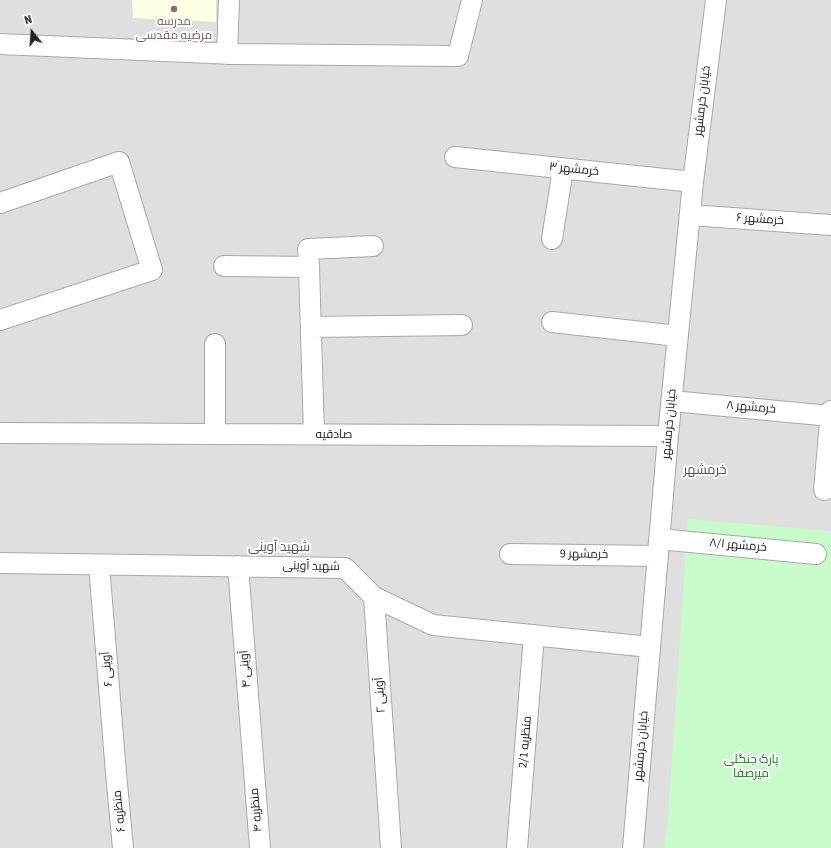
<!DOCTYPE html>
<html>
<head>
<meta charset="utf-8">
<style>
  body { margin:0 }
  #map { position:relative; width:831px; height:848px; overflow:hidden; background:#f2efe9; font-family:"Source Sans 3",sans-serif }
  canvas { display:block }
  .north { position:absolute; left:12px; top:12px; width:40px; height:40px; -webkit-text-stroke:3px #fff; paint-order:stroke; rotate:343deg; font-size:11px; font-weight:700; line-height:16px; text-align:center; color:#222 }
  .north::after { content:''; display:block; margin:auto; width:14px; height:18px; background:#222; clip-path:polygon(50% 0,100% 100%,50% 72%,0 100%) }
</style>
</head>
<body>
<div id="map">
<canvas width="831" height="848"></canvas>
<div class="north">N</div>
</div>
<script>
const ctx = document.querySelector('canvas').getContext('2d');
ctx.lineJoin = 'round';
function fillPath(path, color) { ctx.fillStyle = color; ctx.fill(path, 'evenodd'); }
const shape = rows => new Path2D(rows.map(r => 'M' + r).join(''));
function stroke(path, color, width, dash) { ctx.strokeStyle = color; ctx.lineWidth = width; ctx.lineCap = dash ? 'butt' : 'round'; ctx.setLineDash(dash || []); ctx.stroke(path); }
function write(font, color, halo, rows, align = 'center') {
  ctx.font = font + ' "Source Sans 3",Cairo,sans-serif'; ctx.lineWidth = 4; ctx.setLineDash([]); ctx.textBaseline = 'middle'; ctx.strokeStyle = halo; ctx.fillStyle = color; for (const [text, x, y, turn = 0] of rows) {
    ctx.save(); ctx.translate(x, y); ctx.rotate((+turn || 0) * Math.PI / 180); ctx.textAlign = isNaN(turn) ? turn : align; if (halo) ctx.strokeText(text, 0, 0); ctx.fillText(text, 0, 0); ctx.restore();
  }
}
const residential = shape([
  [0,0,831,0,831,848,0,848]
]);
const education = shape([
  [132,0,216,0,216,22,133,18]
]);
const park = shape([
  [688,519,831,531,831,848,664,848,668,817]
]);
const minor = shape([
  [0,44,234,54,458,56,472,0],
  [227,54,229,0],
  [455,157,693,182],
  [0,203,119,162,152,270,0,320],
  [690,215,831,225],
  [552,239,563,169],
  [224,266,309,267,314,434],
  [309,267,308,249,373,246],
  [552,322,678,336],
  [311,327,462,325],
  [215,344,215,434],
  [672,401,831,416],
  [0,433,668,436],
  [824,490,831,411],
  [659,539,816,554],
  [510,554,658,556],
  [0,563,345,568,374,597,433,625,650,647],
  [99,565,116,773,123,848],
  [238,566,260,848],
  [374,597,391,848],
  [517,848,534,635],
  [633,848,668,436,693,182,716,0]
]);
const markers = [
  [174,9,4,"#8d6e63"]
];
const educationNames = [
  ["مدرسه",174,22],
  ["مرضیه مقدسی",174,36]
];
const streetNames = [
  ["خیابان خرمشهر",703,101,-83],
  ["خرمشهر ۳",574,170,6],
  ["خرمشهر ۶",760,220,4],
  ["خرمشهر ۸",751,408,5],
  ["خیابان خرمشهر",670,424,-85],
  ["صادقیه",334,435],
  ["خرمشهر ۸/۱",738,546,5],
  ["خرمشهر 9",584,555,1],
  ["شهید آوینی",311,567,1],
  ["آوینی ۶",108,669,-95],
  ["آوینی ۴",246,669,-94],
  ["آوینی ۲",381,695,-94],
  ["منظریه 2/1",526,742,-85],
  ["خیابان خرمشهر",642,746,-85],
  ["منظریه ۴",257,810,-95],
  ["منظریه ۶",120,811,-96]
];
const parkNames = [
  ["پارک جنگلی",751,760],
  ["میرصفا",751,774]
];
const neighbourhoodNames = [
  ["خرمشهر",705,471],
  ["شهید آوینی",279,548]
];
fillPath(residential, '#e0dfdf');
fillPath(education, '#ffffe5');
fillPath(park, '#c8facc');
stroke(minor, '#a9a9a9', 22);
stroke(minor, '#fff', 20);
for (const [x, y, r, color] of markers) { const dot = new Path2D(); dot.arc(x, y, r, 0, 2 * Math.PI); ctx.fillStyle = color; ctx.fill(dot); stroke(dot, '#fff', 1.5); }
write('12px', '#785e54', '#fff', educationNames);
write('12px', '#222', '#fff', streetNames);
write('12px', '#0c8416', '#fff', parkNames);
write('13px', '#555', '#fff', neighbourhoodNames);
</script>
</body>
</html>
